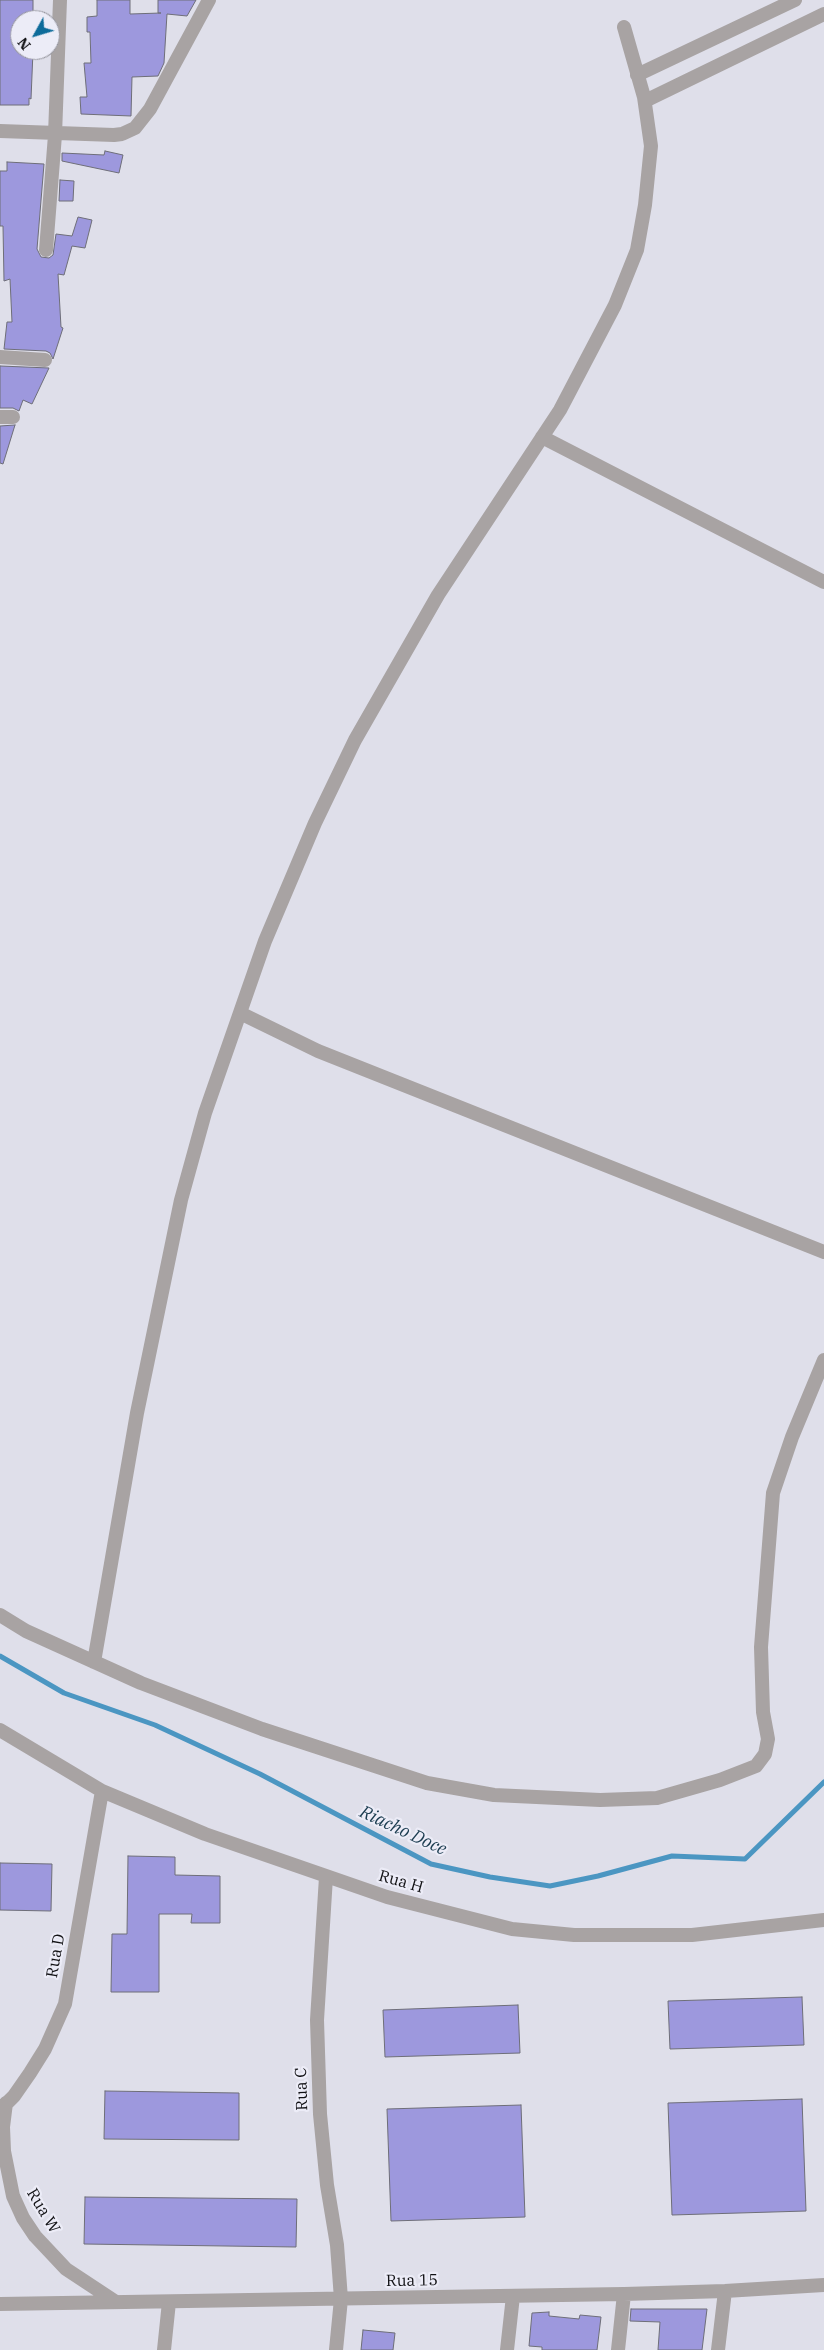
<!DOCTYPE html>
<html>
<head>
<meta charset="utf-8">
<style>
  body { margin:0 }
  #map { position:relative; width:824px; height:2350px; overflow:hidden; background:#dfdfea; font-family:"IBM Plex Serif",serif }
  canvas { display:block }
  .north { position:absolute; left:10px; top:10px; width:50px; height:50px; box-sizing:border-box; background:#ececf7; border:1px solid #95959d; border-radius:50%; rotate:231deg; font-size:14px; font-weight:700; line-height:20px; text-align:center; color:#121215 }
  .north::after { content:''; display:block; margin:auto; width:18px; height:22px; background:#0d6b9a; clip-path:polygon(50% 0,100% 100%,50% 72%,0 100%) }
</style>
</head>
<body>
<div id="map">
<canvas width="824" height="2350"></canvas>
<div class="north">N</div>
</div>
<script>
const ctx = document.querySelector('canvas').getContext('2d');
ctx.lineJoin = 'round';
const shape = rows => new Path2D(rows.map(r => 'M' + r).join(''));
function stroke(path, color, width, dash) { ctx.strokeStyle = color; ctx.lineWidth = width; ctx.lineCap = dash ? 'butt' : 'round'; ctx.setLineDash(dash || []); ctx.stroke(path); }
function fillPath(path, color) { ctx.fillStyle = color; ctx.fill(path, 'evenodd'); }
function write(font, color, halo, rows, align = 'center') {
  ctx.font = font + ' "IBM Plex Serif",serif'; ctx.lineWidth = 4.5; ctx.setLineDash([]); ctx.textBaseline = 'middle'; ctx.strokeStyle = halo; ctx.fillStyle = color; for (const [text, x, y, turn = 0] of rows) {
    ctx.save(); ctx.translate(x, y); ctx.rotate((+turn || 0) * Math.PI / 180); ctx.textAlign = isNaN(turn) ? turn : align; if (halo) ctx.strokeText(text, 0, 0); ctx.fillText(text, 0, 0); ctx.restore();
  }
}
const stream = shape([
  [0,1656,64,1693,155,1725,260,1774,431,1864,490,1877,550,1886,598,1876,672,1856,745,1859,824,1782]
]);
const building = shape([
  [0,0,33,0,33,20,20,20,20,50,33,51,31,99,29,98,29,105,0,105,0,0],
  [97,0,130,0,130,14,161,13,158,13,158,0,196,0,187,16,167,14,164,63,158,76,132,77,131,116,81,114,80,97,87,97,84,63,91,63,90,32,87,32,87,17,97,16,97,0],
  [105,151,123,155,119,173,62,161,62,153,104,155,105,151],
  [7,162,44,164,37,249,41,257,49,258,53,255,56,234,72,236,78,217,92,220,85,248,72,246,64,275,58,274,61,327,63,328,53,359,50,353,46,351,4,349,7,322,12,322,10,279,4,281,3,226,0,226,0,171,7,171,7,162],
  [60,180,74,181,73,201,59,201,60,180],
  [0,366,49,368,32,404,23,400,19,411,13,408,0,408,0,366],
  [15,425,3,464,0,463,0,426,15,425],
  [128,1856,175,1857,175,1875,220,1876,220,1923,191,1923,192,1914,159,1914,159,1992,111,1992,112,1934,127,1934,128,1856],
  [0,1863,52,1864,51,1911,0,1910,0,1863],
  [802,1997,804,2045,670,2049,668,2001,802,1997],
  [518,2005,520,2053,385,2057,383,2010,518,2005],
  [105,2091,239,2093,239,2140,104,2139,105,2091],
  [802,2099,806,2211,672,2215,668,2103,802,2099],
  [521,2105,525,2217,391,2221,387,2109,521,2105],
  [85,2197,297,2199,296,2247,84,2244,85,2197],
  [631,2309,707,2309,702,2350,658,2350,660,2322,630,2321,631,2309],
  [549,2312,549,2316,579,2319,580,2315,601,2317,597,2350,542,2350,542,2347,529,2346,532,2313,549,2312],
  [363,2330,395,2333,393,2350,361,2350,363,2330]
]);
const street = shape([
  [637,75,795,0],
  [645,101,824,14],
  [0,131,114,135,122,134,135,128,150,109,209,0],
  [46,250,55,135,60,0],
  [0,357,45,360],
  [0,417,13,417],
  [542,437,824,582],
  [240,1013,318,1051,824,1252],
  [0,1615,26,1631,141,1683,262,1729,427,1783,494,1795,600,1800,657,1798,720,1780,756,1766,765,1754,768,1739,763,1712,761,1647,773,1493,792,1437,824,1360],
  [94,1662,137,1413,181,1200,205,1113,265,941,315,823,355,740,438,595,560,410,615,305,637,250,645,205,651,146,644,97,624,27],
  [0,1730,102,1791,205,1834,387,1897,512,1929,574,1935,692,1935,824,1920],
  [326,1877,317,2020,320,2114,327,2185,337,2245,341,2299,336,2350],
  [6,2103,3,2127,4,2151,13,2196,23,2218,35,2236,66,2269,116,2302],
  [0,2110,14,2096,30,2073,45,2049,65,2004,102,1791],
  [0,2304,624,2294,725,2291,824,2285],
  [164,2350,169,2302],
  [507,2350,513,2296],
  [618,2350,624,2294],
  [718,2350,725,2291]
]);
const streetNames = [
  ["Rua H",401,1882,16],
  ["Rua D",56,1956,-80],
  ["Rua C",302,2089,-92],
  ["Rua W",43,2211,59],
  ["Rua 15",412,2281,-1]
];
const waterNames = [
  ["Riacho Doce",403,1831,25]
];
stroke(stream, '#4b96c2', 5);
fillPath(building, '#9d98dd');
stroke(building, '#6e6e78', 1);
stroke(street, '#a8a3a3', 14);
write('16px', '#121215', '#ececf7', streetNames);
write('italic 18px', '#1a3b4f', '#ececf7', waterNames);
</script>
</body>
</html>
